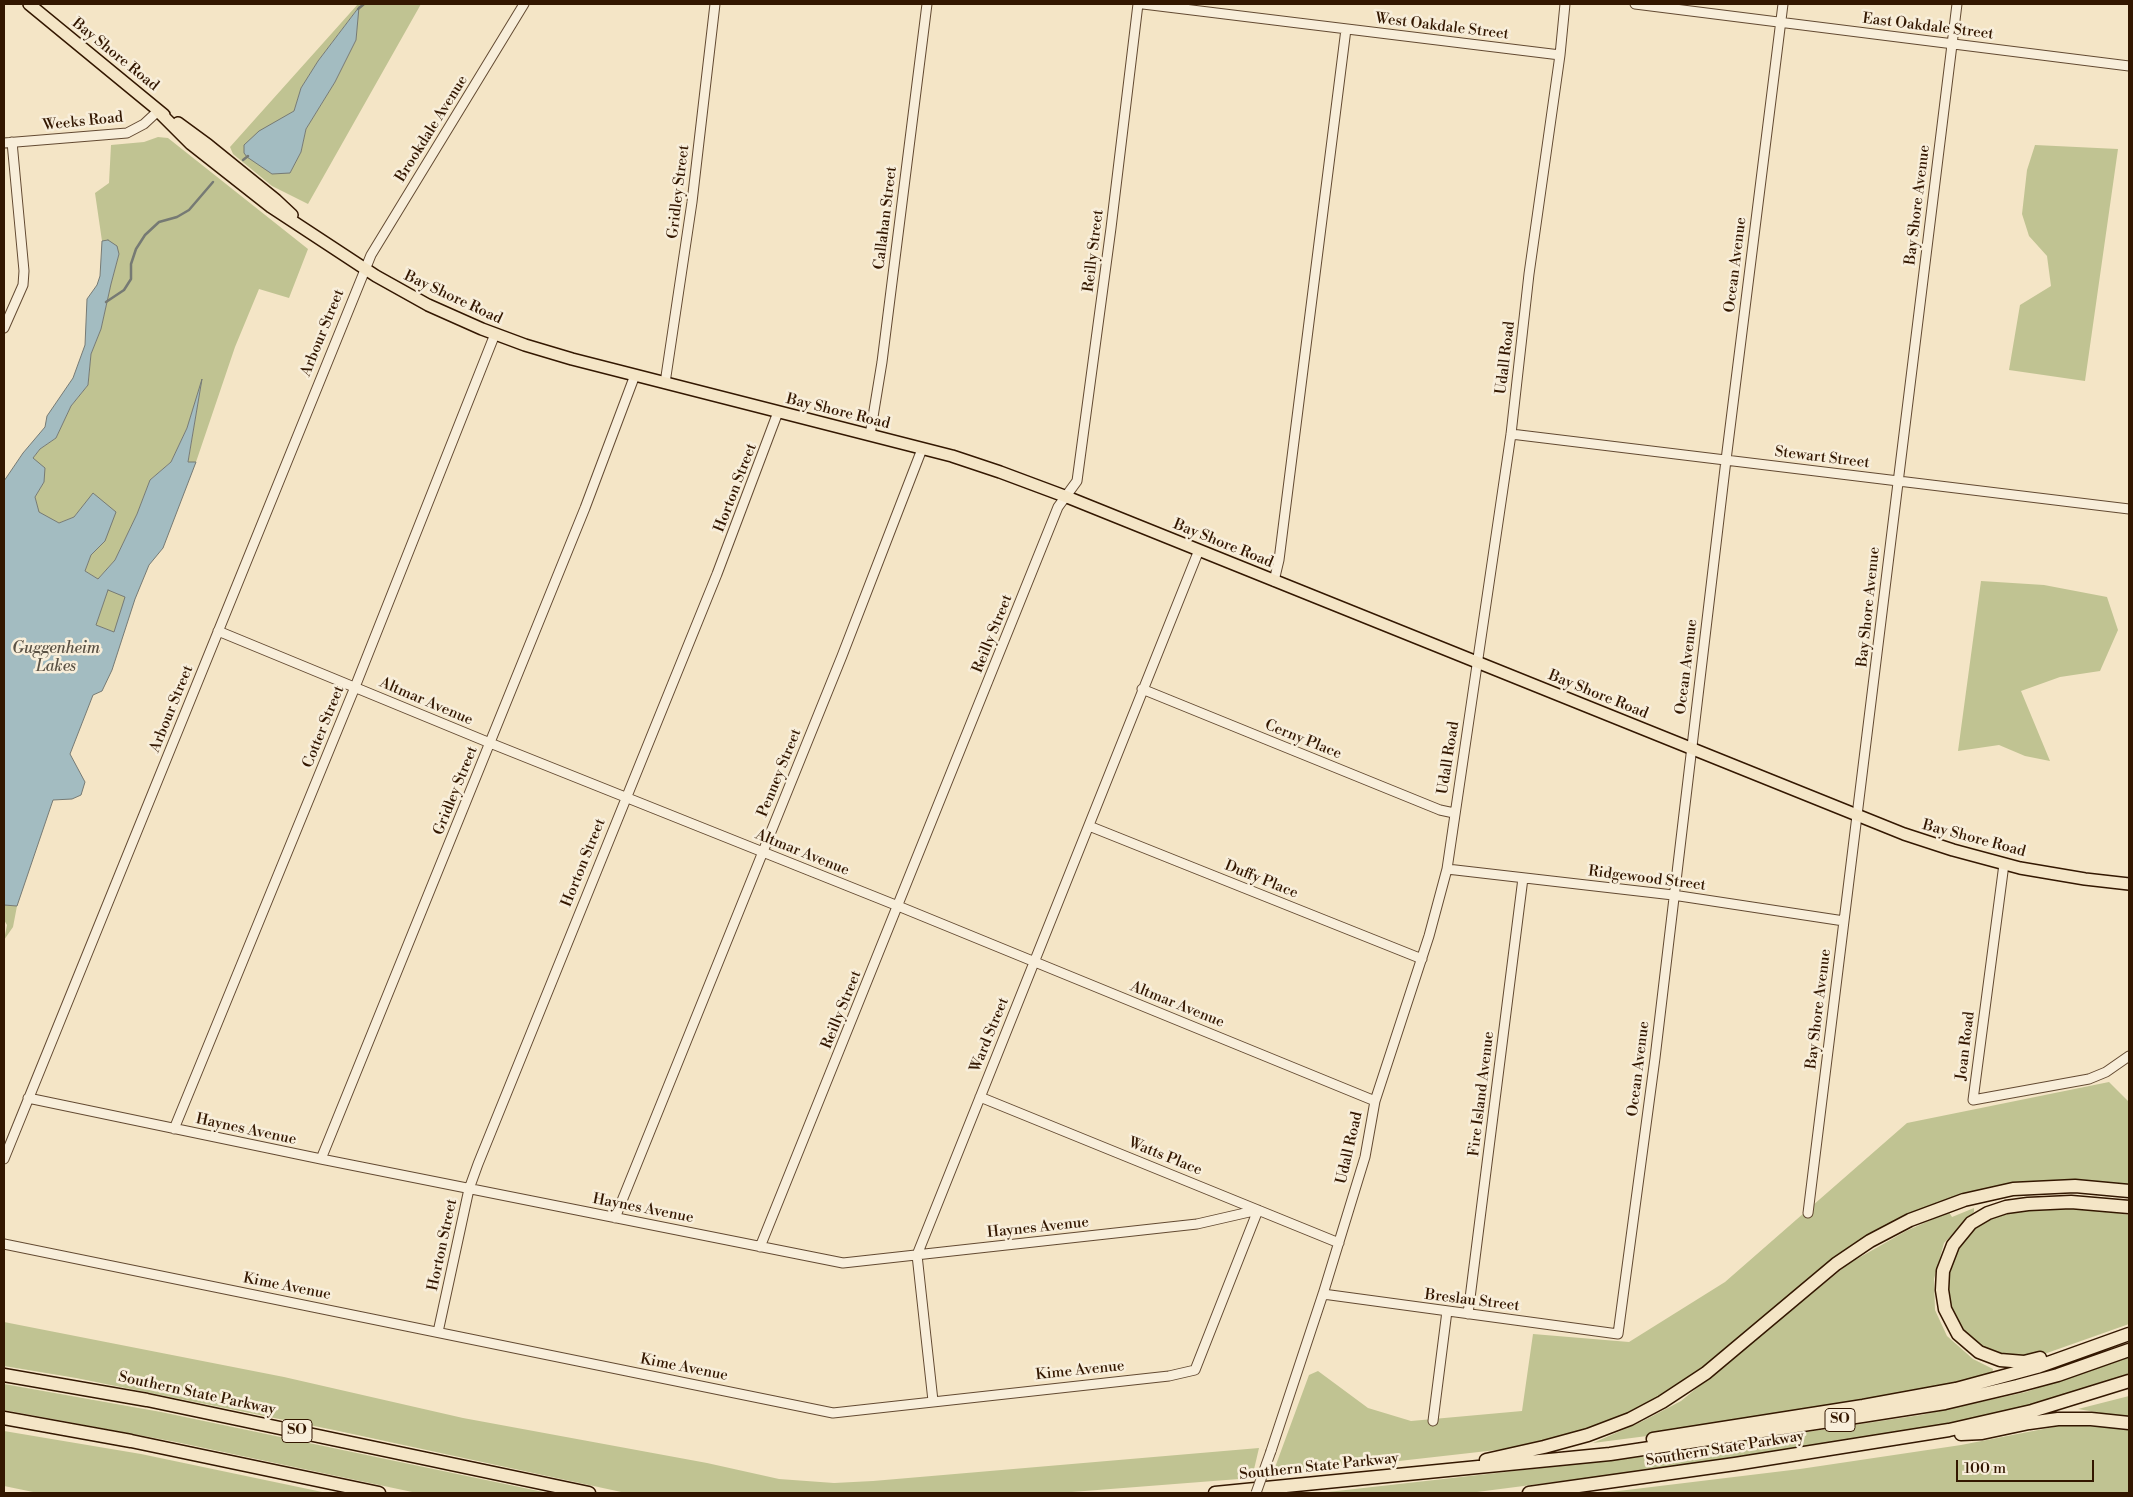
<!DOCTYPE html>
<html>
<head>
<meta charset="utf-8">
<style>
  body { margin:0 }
  #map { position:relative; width:2133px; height:1497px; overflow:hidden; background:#f4e5c6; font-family:"Libre Bodoni",serif }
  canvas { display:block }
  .frame { position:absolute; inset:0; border:5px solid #331700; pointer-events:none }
  .scale { position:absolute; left:1956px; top:1460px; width:138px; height:22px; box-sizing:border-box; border:2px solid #331700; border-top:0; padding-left:6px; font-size:15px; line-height:18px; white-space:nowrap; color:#331700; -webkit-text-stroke:4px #f8eeda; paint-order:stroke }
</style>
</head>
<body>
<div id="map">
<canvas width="2133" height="1497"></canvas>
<div class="frame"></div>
<div class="scale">100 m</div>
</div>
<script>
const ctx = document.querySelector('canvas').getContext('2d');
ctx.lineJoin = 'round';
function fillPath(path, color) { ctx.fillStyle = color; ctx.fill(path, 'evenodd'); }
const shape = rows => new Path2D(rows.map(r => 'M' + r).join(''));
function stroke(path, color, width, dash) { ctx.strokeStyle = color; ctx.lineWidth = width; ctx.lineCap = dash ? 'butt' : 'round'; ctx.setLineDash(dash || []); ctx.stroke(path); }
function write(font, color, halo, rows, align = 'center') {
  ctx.font = font + ' "Libre Bodoni",serif'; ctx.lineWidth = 5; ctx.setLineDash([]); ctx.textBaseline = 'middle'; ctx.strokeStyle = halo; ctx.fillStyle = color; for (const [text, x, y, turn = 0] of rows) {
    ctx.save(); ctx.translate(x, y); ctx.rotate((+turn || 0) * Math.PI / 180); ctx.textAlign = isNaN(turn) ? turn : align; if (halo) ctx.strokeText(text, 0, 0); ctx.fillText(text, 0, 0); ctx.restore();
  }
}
const green = shape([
  [358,4,421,4,308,204,272,186,233,154,230,147],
  [358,8,356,40,335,82,306,129,301,152,290,173,280,120,294,111,301,88,318,61],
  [158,137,168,138,308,249,289,298,259,289,235,347,196,462,188,463,201,384,187,428,171,462,150,480,137,514,115,560,98,579,85,571,91,555,105,541,94,493,74,517,59,523,39,513,35,497,44,482,33,458,40,449,56,438,71,406,88,385,91,354,101,329,111,284,119,254,108,240,102,241,95,193,109,183,111,145,144,142],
  [2035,145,2118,149,2085,381,2009,370,2020,305,2051,286,2047,256,2029,236,2022,214,2027,170],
  [1981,581,2044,585,2107,597,2118,630,2100,671,2060,677,2021,691,2050,761,2025,756,1999,745,1958,751],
  [108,589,126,597,114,632,96,625],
  [4,905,17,906,13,927,4,940,7,925,4,920],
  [2109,1082,2129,1102,2129,1187,2043,1183,1875,1233,1668,1398,1594,1432,1523,1447,1337,1468,1274,1470,1309,1375,1318,1371,1368,1408,1411,1421,1522,1411,1533,1334,1629,1342,1725,1282,1907,1123],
  [2085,1207,2129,1215,2129,1324,2030,1359,2009,1359,1974,1345,1951,1318,1946,1284,1955,1250,1980,1223,2016,1210],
  [1974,1208,1974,1212,1944,1243,1934,1279,1935,1310,1947,1336,1973,1359,1993,1369,1992,1374,1982,1377,1816,1409,1678,1432,1593,1443,1643,1421,1681,1401,1848,1264,1906,1231,1949,1212,1952,1217],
  [4,1322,284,1377,463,1418,707,1463,779,1479,834,1483,873,1481,1259,1448,1252,1478,1059,1493,626,1493,334,1430,76,1378,4,1366],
  [2129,1357,2129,1374,2053,1400,1923,1429,1640,1471,1477,1492,1319,1493,1639,1457,1921,1415,2026,1392],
  [4,1384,161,1412,548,1493,417,1493,176,1442,4,1410],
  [2129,1396,2129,1418,2078,1409],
  [2064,1425,2129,1428,2129,1493,1602,1493,1800,1469,1961,1445],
  [4,1431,141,1454,327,1493,38,1493,4,1486]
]);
const water = shape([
  [359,7,356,40,335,82,306,129,301,152,290,173,272,174,247,157,244,153,244,145,259,131,294,111,301,88,318,61,359,7],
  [108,240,117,246,119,254,111,284,101,329,91,354,88,385,71,406,56,438,40,449,33,458,45,468,44,482,35,497,39,512,59,523,74,517,93,493,116,512,105,541,91,555,85,571,98,579,115,560,137,514,150,480,171,462,187,428,202,379,188,462,196,462,163,548,149,565,135,599,112,670,102,691,93,695,70,754,85,782,81,795,72,799,53,800,17,906,4,905,4,481,23,453,45,427,47,416,73,378,85,345,87,299,97,285,100,276,102,241,108,240],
  [108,590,125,597,114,632,96,625,108,590]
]);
const stream = shape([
  [358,9,364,4],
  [243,160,248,156],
  [106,302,124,290,131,279,131,264,136,249,145,235,159,222,177,217,189,210,213,182]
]);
const minor = shape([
  [1143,4,1560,55],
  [1635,4,2129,66],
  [4,143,127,133,144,124,158,111],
  [4,328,23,285,24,271,12,142],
  [665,383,692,202,715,4],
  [1511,434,2129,509],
  [870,435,882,362,927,4],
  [1274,581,1279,560,1346,29],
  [218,631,490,743,898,906,1375,1101],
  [1142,689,1440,810,1454,813],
  [1089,826,1422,959],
  [2004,864,1973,1100,2089,1079,2106,1072,2129,1056],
  [1447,869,1673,895,1844,921],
  [980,1097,1339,1243],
  [28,1098,321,1159,843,1263,1197,1224,1258,1210],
  [174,1129,355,687,495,334],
  [4,1159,371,255,524,4],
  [321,1159,585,508,635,375],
  [1808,1213,1957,4],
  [615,1218,842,656,922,449],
  [4,1244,833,1413,1169,1376,1195,1370,1258,1210],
  [760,1247,1058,507,1077,481,1111,228,1138,4],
  [1323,1294,1618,1334,1655,1058,1726,460,1783,4],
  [1468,1314,1523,878],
  [438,1332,469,1189,478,1164,717,574,778,412],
  [933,1401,917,1255,1199,550],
  [1433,1421,1447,1311],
  [1271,1451,1323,1294,1365,1157,1375,1101,1429,936,1447,869,1511,434,1529,274,1560,55,1565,4]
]);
const major = shape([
  [29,4,164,115],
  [158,111,191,144,271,207,376,276,428,305,482,329,525,345,572,359,952,456,1000,472,1067,497,1904,834,1953,850,2020,868,2085,879,2129,884],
  [178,123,208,145,276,200,292,215]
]);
const highway = shape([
  [2040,1358,2024,1362,2000,1360,1979,1352,1958,1334,1945,1309,1942,1290,1943,1271,1953,1245,1971,1223,1988,1213,2006,1207,2028,1204,2071,1202,2129,1207],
  [4,1375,147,1400,589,1493],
  [4,1418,131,1441,379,1493],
  [1961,1434,1982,1433,2029,1423,2058,1419,2091,1419,2129,1423],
  [1653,1439,1863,1406,1956,1389,2037,1367,2129,1334],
  [1486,1460,1544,1447,1588,1435,1630,1419,1662,1402,1706,1373,1836,1264,1870,1241,1910,1220,1964,1200,2013,1189,2075,1186,2129,1191],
  [1215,1493,1610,1454,1862,1416,1945,1403,2017,1386,2058,1375,2129,1350],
  [1529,1493,1735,1464,1949,1430,2032,1411,2129,1381]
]);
const minorBridge = shape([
  [1256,1493,1271,1451]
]);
const shields = [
  [1840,1420,30],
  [297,1431,30]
];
const shieldNames = [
  ["SO",1840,1420],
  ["SO",297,1431]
];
const streetNames = [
  ["West Oakdale Street",1442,27,7],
  ["East Oakdale Street",1928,27,7],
  ["Bay Shore Road",115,55,39],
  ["Weeks Road",83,122,-6],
  ["Brookdale Avenue",432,129,-58],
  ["Gridley Street",679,192,-83],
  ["Bay Shore Avenue",1918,205,-83],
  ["Callahan Street",886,218,-83],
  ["Reilly Street",1094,251,-83],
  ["Ocean Avenue",1736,265,-83],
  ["Bay Shore Road",453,298,25],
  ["Arbour Street",323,333,-68],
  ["Udall Road",1506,358,-83],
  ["Bay Shore Road",838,412,14],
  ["Stewart Street",1822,458,7],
  ["Horton Street",736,488,-69],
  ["Bay Shore Road",1223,544,22],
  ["Bay Shore Avenue",1869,607,-84],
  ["Reilly Street",993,634,-68],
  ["Ocean Avenue",1687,667,-83],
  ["Bay Shore Road",1598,695,22],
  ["Altmar Avenue",426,702,23],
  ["Arbour Street",172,709,-68],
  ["Cotter Street",324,727,-68],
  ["Cerny Place",1303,740,22],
  ["Udall Road",1449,758,-81],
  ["Penney Street",780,773,-68],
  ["Gridley Street",456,791,-68],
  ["Bay Shore Road",1974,839,15],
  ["Altmar Avenue",802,853,22],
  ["Horton Street",584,863,-68],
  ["Ridgewood Street",1647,879,7],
  ["Duffy Place",1261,880,22],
  ["Altmar Avenue",1177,1005,22],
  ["Bay Shore Avenue",1819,1009,-83],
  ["Reilly Street",842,1010,-68],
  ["Ward Street",990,1035,-68],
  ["Joan Road",1966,1046,-83],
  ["Ocean Avenue",1639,1069,-83],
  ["Fire Island Avenue",1482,1094,-83],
  ["Haynes Avenue",246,1130,12],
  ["Udall Road",1350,1148,-77],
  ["Watts Place",1165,1157,22],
  ["Haynes Avenue",643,1209,11],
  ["Haynes Avenue",1038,1228,-6],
  ["Horton Street",443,1245,-78],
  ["Kime Avenue",287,1287,11],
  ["Breslau Street",1472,1301,7],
  ["Kime Avenue",684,1368,11],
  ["Kime Avenue",1080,1371,-6],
  ["Southern State Parkway",197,1394,12],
  ["Southern State Parkway",1725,1449,-9],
  ["Southern State Parkway",1319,1467,-6]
];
const waterNames = [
  ["Guggenheim",56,649],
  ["Lakes",56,667]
];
fillPath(green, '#c0c392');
fillPath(water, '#a3bcc1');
stroke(water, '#767a74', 1);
stroke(stream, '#767a74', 2.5);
stroke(minor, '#634a32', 11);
stroke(major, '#331700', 14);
stroke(highway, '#331700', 15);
stroke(minor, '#f8eeda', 9);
stroke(major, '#f4e5c6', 11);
stroke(highway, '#f4e5c6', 12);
stroke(minorBridge, '#634a32', 11, []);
stroke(minorBridge, '#f8eeda', 9);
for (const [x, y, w] of shields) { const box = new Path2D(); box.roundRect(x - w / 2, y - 11.5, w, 23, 4); ctx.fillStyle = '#f8eeda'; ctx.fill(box); stroke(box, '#331700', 1); }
write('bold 14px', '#331700', null, shieldNames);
write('15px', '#331700', '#f8eeda', streetNames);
write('italic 16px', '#5a5144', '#f8eeda', waterNames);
</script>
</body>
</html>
